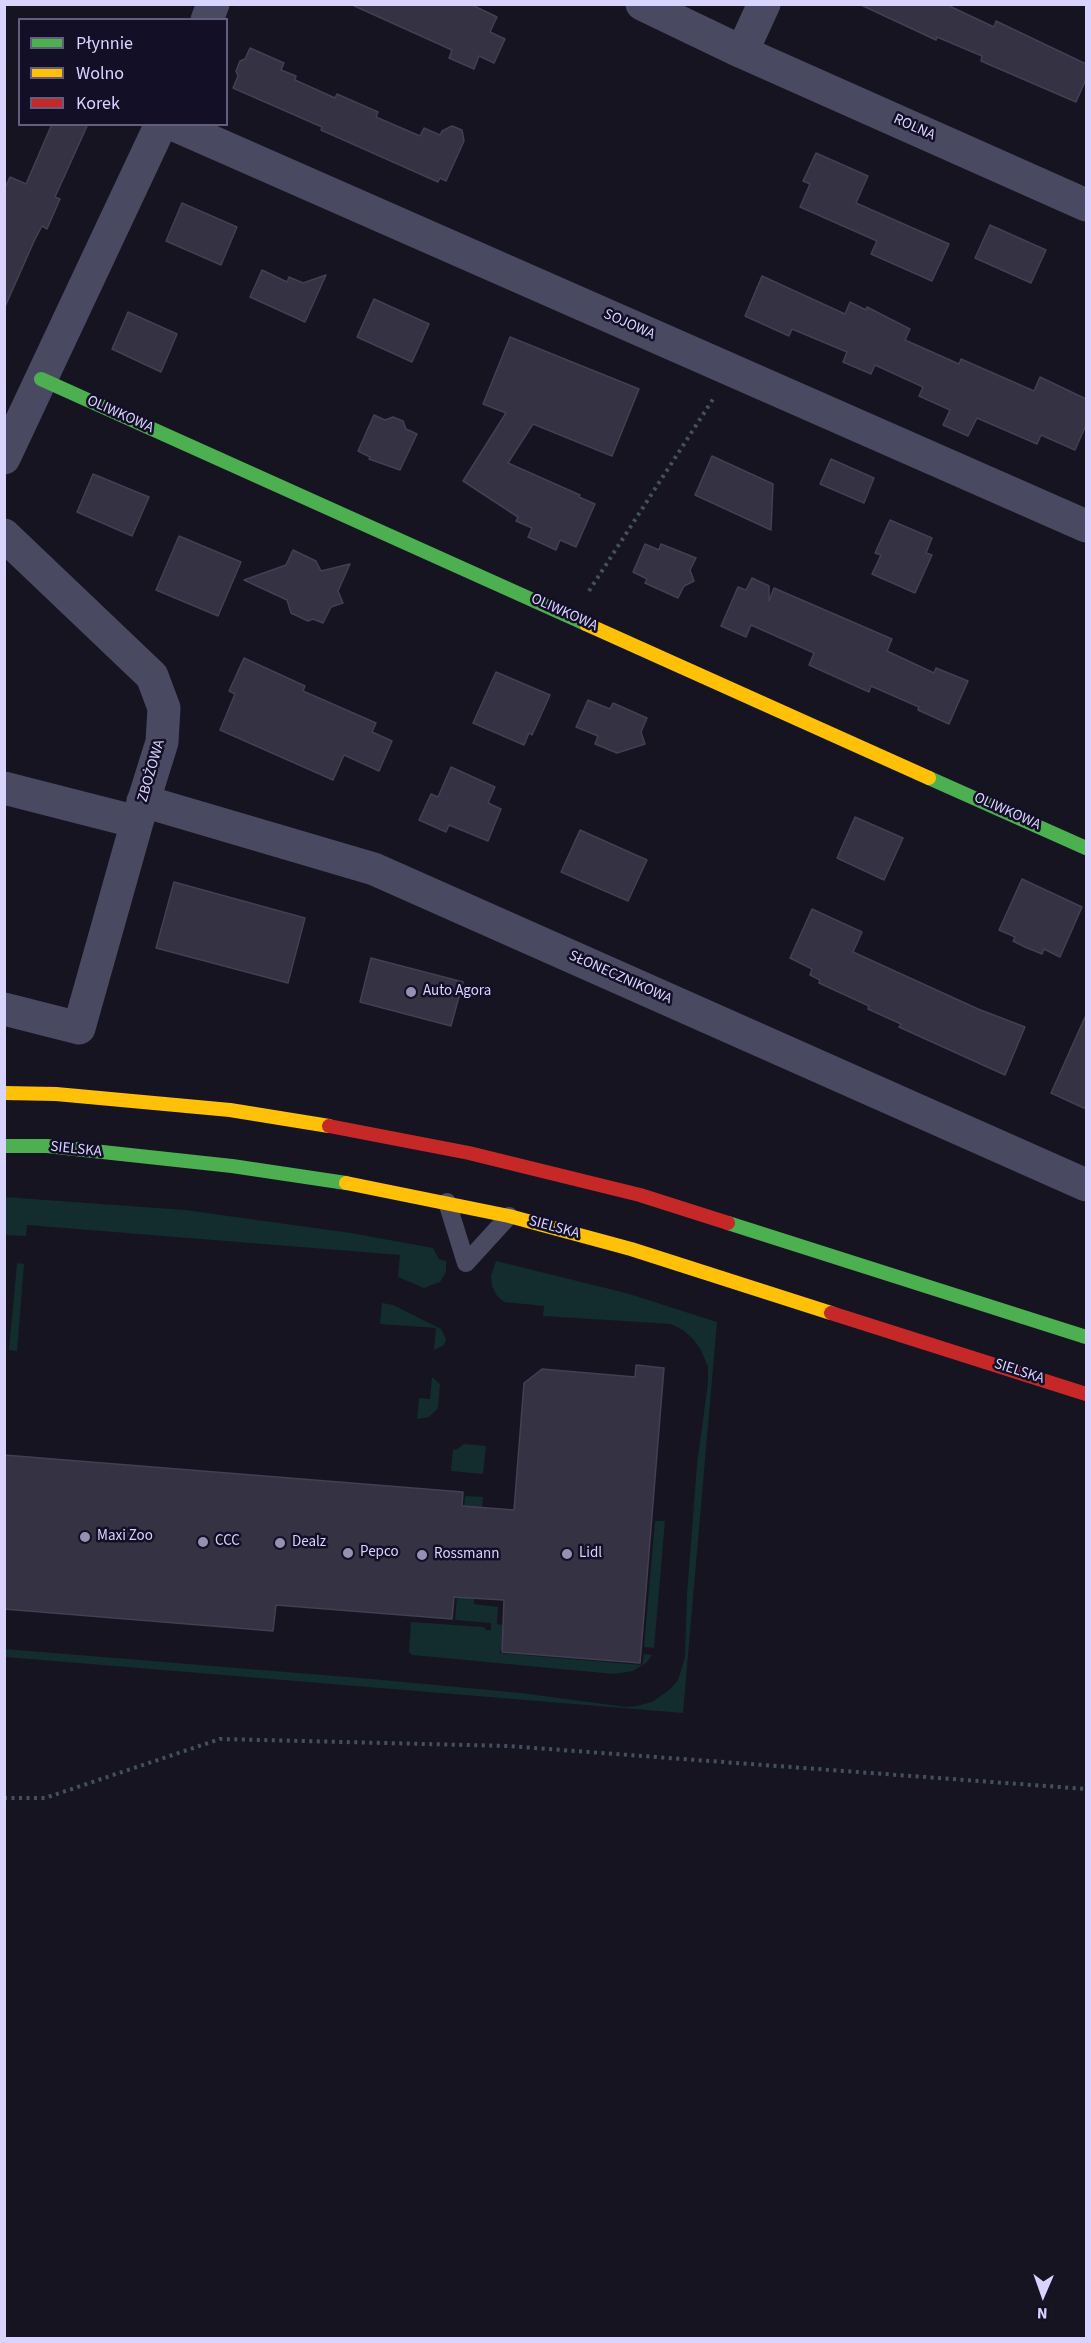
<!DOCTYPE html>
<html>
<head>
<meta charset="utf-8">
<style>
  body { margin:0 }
  #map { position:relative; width:1091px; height:2343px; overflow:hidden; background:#161421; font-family:"Source Sans 3",sans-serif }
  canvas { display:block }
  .frame { position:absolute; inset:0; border:6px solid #d9d4ff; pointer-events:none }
  .legend { position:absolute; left:18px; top:18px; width:210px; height:108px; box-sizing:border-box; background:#130f26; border:2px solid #625e7d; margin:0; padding:8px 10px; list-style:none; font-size:18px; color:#d9d4ff }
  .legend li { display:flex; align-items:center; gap:12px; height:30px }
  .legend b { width:30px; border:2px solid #625e7d }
  .north { position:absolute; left:1013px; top:2265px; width:60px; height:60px; -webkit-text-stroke:4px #130f26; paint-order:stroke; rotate:182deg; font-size:16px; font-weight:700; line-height:24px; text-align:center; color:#d9d4ff }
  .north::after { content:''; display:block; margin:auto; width:21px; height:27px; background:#d9d4ff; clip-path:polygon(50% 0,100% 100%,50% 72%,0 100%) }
</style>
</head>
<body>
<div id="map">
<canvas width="1091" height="2343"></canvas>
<div class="frame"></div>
<ul class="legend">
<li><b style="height:8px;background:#4caf50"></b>Płynnie</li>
<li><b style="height:8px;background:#ffc107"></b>Wolno</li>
<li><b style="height:8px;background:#c62828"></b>Korek</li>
</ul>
<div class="north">N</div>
</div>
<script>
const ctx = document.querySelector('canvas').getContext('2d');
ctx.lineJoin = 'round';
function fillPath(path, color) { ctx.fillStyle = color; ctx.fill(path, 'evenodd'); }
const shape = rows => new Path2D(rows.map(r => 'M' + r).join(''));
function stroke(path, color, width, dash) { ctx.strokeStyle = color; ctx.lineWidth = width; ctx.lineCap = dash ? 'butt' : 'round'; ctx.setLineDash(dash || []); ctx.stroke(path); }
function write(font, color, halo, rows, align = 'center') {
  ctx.font = font + ' "Source Sans 3",sans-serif'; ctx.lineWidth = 5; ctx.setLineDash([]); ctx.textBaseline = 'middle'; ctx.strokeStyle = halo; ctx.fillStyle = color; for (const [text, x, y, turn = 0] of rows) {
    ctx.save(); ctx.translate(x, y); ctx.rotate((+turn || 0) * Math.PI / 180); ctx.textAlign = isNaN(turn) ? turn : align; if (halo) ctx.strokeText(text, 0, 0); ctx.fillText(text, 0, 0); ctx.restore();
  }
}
const green = shape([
  [4,1197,185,1210,351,1233,433,1248,439,1259,446,1261,446,1272,440,1282,424,1288,398,1277,400,1255,27,1225,26,1236,5,1235],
  [496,1261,626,1293,717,1322,683,1713,5,1657,5,1649,372,1679,521,1693,626,1707,637,1706,652,1702,669,1690,678,1680,685,1657,687,1595,697,1464,708,1383,708,1367,701,1350,693,1339,683,1330,671,1324,543,1316,544,1306,504,1302,497,1296,492,1286,491,1276],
  [17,1263,24,1264,17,1351,9,1350],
  [382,1303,393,1305,441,1329,446,1339,444,1345,434,1350,436,1328,380,1324],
  [432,1377,440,1384,438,1408,429,1417,417,1419,419,1398,430,1399],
  [464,1444,486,1446,483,1474,451,1471,453,1449,456,1450],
  [465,1496,483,1497,474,1604,498,1607,497,1624,504,1625,502,1648,499,1653,642,1665,644,1654,652,1655,646,1663,633,1671,614,1674,412,1655,409,1652,411,1622,484,1627,486,1630,491,1630,491,1623,455,1620],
  [655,1521,665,1521,654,1648,644,1647]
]);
const building = shape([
  [350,4,470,4,497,17,490,32,505,39,494,63,479,56,474,69,449,58,452,50,350,4],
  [859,4,945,4,994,27,996,21,1086,64,1086,79,1076,102,981,61,982,56,937,37,936,40,859,4],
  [250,48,284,63,281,70,296,76,295,80,335,98,337,94,378,112,376,117,420,136,424,128,440,135,442,131,452,126,462,130,464,141,446,181,440,178,438,182,321,130,322,127,233,88,238,76,236,71,240,61,245,59,250,48],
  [52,124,88,124,55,197,60,199,47,229,42,226,35,239,4,309,4,190,10,177,26,184,52,124],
  [816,153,868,176,856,203,949,244,932,281,871,254,877,241,800,207,810,184,803,181,816,153],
  [182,203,237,227,221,265,166,241,182,203],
  [990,225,1046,250,1031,283,975,258,990,225],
  [262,270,287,282,289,277,303,283,326,275,305,322,250,297,262,270],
  [762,276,845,314,850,302,866,310,867,307,910,329,905,340,959,364,961,359,1034,391,1040,377,1086,399,1086,425,1075,450,1041,435,1037,444,977,418,968,436,943,425,950,410,919,396,923,387,875,365,871,374,843,362,847,352,792,329,789,336,745,316,762,276],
  [374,299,429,324,412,362,357,337,374,299],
  [128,312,177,334,161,372,112,349,128,312],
  [510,337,639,389,612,456,533,424,508,463,580,495,579,497,595,504,576,547,560,540,556,550,528,537,532,528,516,521,518,517,463,481,506,413,483,404,510,337],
  [374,415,385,420,393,417,403,421,406,429,417,434,400,470,369,459,370,457,358,451,374,415],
  [712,456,773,484,771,530,695,495,712,456],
  [831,459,874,478,864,503,820,484,831,459],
  [93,474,149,497,132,536,77,512,93,474],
  [890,520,932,538,926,553,932,555,915,593,872,574,881,555,875,553,890,520],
  [179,536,241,562,218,616,156,590,179,536],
  [645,544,659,550,661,544,696,558,690,570,694,581,684,586,678,598,645,583,647,579,633,572,645,544],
  [293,550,316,561,321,571,350,564,338,591,343,603,331,607,323,623,313,619,308,621,291,613,287,600,244,580,286,565,293,550],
  [752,578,769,586,769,601,774,588,892,639,887,651,934,673,936,668,968,681,949,724,918,710,919,707,871,686,869,692,809,665,814,653,751,625,746,637,721,626,738,587,746,590,752,578],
  [244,658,305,686,303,691,376,723,372,732,392,741,379,771,344,755,333,780,220,730,235,694,229,691,244,658],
  [496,672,550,695,532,735,529,733,524,745,473,723,496,672],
  [588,700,610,709,613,703,647,718,641,732,645,744,617,753,595,744,598,736,576,727,588,700],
  [451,767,495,787,488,803,501,809,488,841,449,825,446,832,419,820,431,794,438,797,451,767],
  [855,817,903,838,884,880,837,858,855,817],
  [580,830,647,860,628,901,561,872,580,830],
  [1022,879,1082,907,1060,957,1044,949,1042,954,1025,947,1013,941,1015,937,999,930,1022,879],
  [174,882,305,918,288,983,156,948,174,882],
  [812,909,862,932,853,952,978,1009,1025,1027,1005,1075,899,1027,901,1024,868,1009,869,1006,819,983,820,980,810,975,812,969,790,958,812,909],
  [371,958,463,982,451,1026,360,1002,371,958],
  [1086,1015,1086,1109,1051,1093,1086,1015],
  [636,1365,664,1368,640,1663,502,1652,504,1600,454,1597,452,1619,276,1605,273,1631,4,1609,4,1455,463,1492,462,1506,514,1510,524,1383,542,1369,635,1377,636,1365]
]);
const path = shape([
  [589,591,715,396],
  [4,1798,45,1798,220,1739,508,1746,1086,1789]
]);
const lane = shape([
  [447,1202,466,1263],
  [466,1263,509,1216]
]);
const street = shape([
  [642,4,742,52,1086,205],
  [207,20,213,4],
  [742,52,764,4],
  [172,124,1086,526],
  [4,458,161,124],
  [4,535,152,676,164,708,162,742,137,822,79,1028,4,1009],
  [4,788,137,822],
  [143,801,374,869,1086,1185]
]);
const fast = shape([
  [41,379,586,624],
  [929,778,1086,848],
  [4,1146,47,1146,232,1166,346,1183],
  [728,1223,1086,1337]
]);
const slow = shape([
  [586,624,929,778],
  [4,1093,56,1094,230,1110,329,1126],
  [346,1183,509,1216,631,1249,831,1313]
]);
const jam = shape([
  [329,1126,469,1153,640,1195,728,1223],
  [831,1313,1086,1394]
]);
const markers = [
  [411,992,6,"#9591b1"],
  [85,1537,6,"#9591b1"],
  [203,1542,6,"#9591b1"],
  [280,1543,6,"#9591b1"],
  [348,1553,6,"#9591b1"],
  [567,1554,6,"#9591b1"],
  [422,1555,6,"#9591b1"]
];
const streetNames = [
  ["ROLNA",914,128,24],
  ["SOJOWA",629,325,24],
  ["OLIWKOWA",120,415,24],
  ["OLIWKOWA",564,613,24],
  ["ZBOŻOWA",152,771,-74],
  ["OLIWKOWA",1007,812,24],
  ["SŁONECZNIKOWA",620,978,24],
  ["SIELSKA",76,1150,6],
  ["SIELSKA",554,1228,15],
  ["SIELSKA",1019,1372,18]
];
const poiNames = [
  ["Auto Agora",423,992],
  ["Maxi Zoo",97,1537],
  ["CCC",215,1542],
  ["Dealz",292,1543],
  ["Pepco",360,1553],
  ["Lidl",579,1554],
  ["Rossmann",434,1555]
];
fillPath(green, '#132c2d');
fillPath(building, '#343243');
stroke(building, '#433f54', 1.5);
stroke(path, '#44505f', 4, [3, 4.5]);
stroke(lane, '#4a4962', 18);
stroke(street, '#4a4962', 33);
stroke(fast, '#4caf50', 14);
stroke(slow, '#ffc107', 14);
stroke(jam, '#c62828', 14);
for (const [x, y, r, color] of markers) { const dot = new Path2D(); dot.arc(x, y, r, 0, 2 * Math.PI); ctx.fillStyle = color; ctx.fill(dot); stroke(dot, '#130f26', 2); }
write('15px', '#d9d4ff', '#130f26', streetNames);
write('15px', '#d9d4ff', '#130f26', poiNames, 'left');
</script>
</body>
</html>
